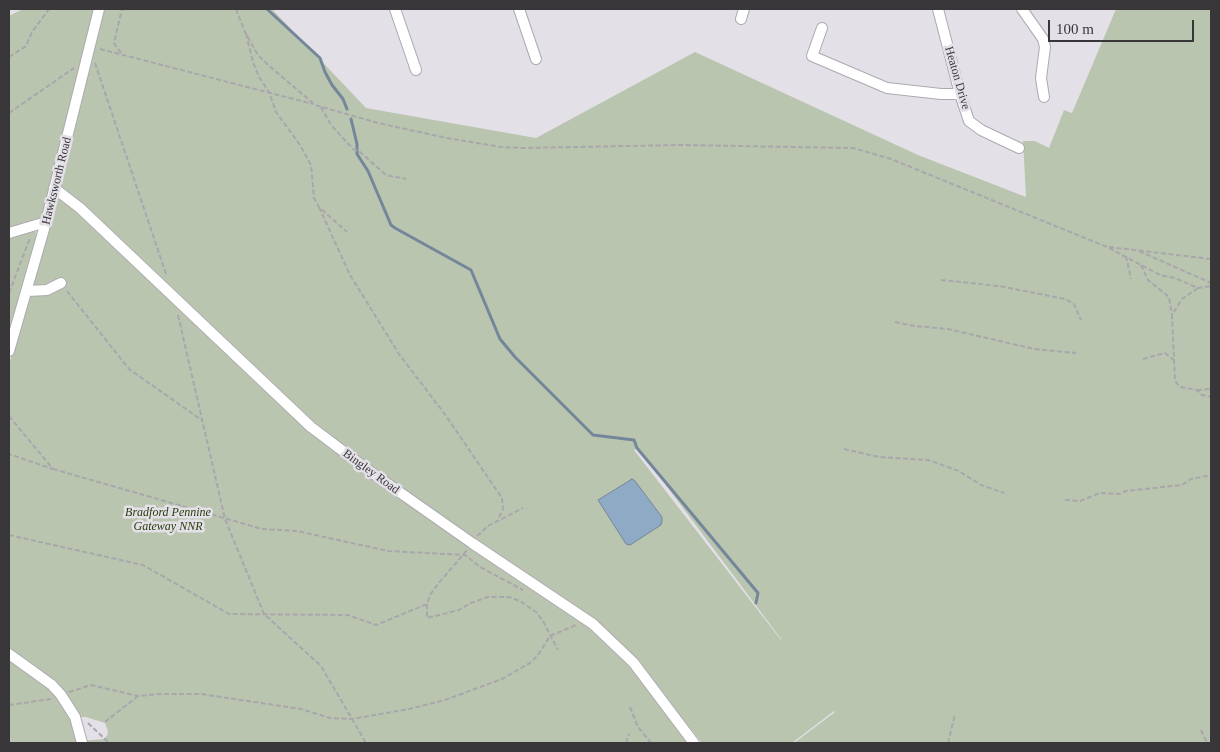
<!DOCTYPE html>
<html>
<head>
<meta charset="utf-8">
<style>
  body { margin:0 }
  #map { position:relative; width:1220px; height:752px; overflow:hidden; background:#e4e0e7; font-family:Georgia,serif }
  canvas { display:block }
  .frame { position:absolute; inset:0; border:10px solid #383639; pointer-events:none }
  .scale { position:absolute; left:1048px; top:20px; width:146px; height:22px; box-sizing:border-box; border:2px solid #383639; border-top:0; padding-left:6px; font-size:15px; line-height:18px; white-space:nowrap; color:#383639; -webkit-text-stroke:4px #e4e0e7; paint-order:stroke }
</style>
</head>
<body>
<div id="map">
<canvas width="1220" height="752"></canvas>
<div class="frame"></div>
<div class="scale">100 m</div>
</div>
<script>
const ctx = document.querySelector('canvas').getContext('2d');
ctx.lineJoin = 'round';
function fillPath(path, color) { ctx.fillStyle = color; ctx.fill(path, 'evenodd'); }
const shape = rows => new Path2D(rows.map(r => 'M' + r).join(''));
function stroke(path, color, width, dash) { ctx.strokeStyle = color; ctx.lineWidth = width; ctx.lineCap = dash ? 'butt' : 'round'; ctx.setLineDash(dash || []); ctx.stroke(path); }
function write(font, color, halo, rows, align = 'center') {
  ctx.font = font + ' Georgia,serif'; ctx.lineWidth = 5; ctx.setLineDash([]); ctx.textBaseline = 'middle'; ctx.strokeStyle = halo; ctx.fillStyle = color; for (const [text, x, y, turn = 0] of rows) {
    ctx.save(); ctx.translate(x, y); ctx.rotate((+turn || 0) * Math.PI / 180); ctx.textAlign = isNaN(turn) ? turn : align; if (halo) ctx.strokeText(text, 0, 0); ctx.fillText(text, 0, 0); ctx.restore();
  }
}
const green = shape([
  [23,9,272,9,366,108,536,138,695,52,918,155,1026,197,1023,141,1035,141,1049,148,1064,110,1072,113,1116,9,1211,9,1211,743,794,743,835,712,834,711,792,743,702,743,636,660,694,743,9,743,9,365,46,223,9,233,9,16],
  [638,448,781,639,781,640,634,450],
  [75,717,86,717,105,723,108,731,107,736,103,739,82,741],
  [30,228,35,231,38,236,9,338,9,236]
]);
const water = shape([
  [632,479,635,481,662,517,662,521,661,525,630,545,626,544,598,500,632,479]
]);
const stream = shape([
  [267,9,320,58,325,72,332,85,343,99,347,109],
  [351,119,357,144,357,154,368,171,391,225,395,228,471,270,500,339,515,357,593,435,634,440,637,448,758,593,756,603]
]);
const path = shape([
  [236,9,245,32,258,55,267,64,315,105,378,123,447,138,501,147,522,148,681,145,853,148,891,159,1107,247,1160,275,1175,278,1198,288,1211,286],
  [246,34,253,62,259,77,269,92,276,112,300,145,311,165,314,198,319,207,347,232],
  [100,49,313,104],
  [121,53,114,43,122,9],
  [9,57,26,46,32,32,49,9],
  [95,63,166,274],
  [321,107,331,125,353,149,360,152,386,175,406,179],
  [9,113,74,68],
  [319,207,350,275,399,354,444,413,502,498,503,510,498,519],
  [1109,247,1211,259],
  [1139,251,1211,283],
  [1126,256,1131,279],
  [1141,265,1148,280,1169,297,1172,315],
  [941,280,999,286,1065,299,1074,304,1081,320],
  [1198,288,1182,299,1172,315,1175,381,1180,387,1197,390,1202,395,1211,397],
  [67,291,129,369,203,421],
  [9,293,30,238],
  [178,315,225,519,264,614,321,666,366,743],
  [895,322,915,326,948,329,1034,349,1076,353],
  [1143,359,1165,353,1175,361],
  [1197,390,1211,389],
  [9,416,53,469,9,454],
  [844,449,879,457,928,460,959,471,981,485,1004,493],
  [53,469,262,529,297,531,388,551,465,555,480,567,523,590],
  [1065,500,1080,501,1100,493,1120,494,1126,491,1182,485,1191,479,1211,475],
  [9,535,143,565,229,614,348,615,376,625,427,604,430,595,438,584,467,550],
  [477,536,488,526,523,508],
  [427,604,427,618,459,610,471,603,488,597,509,597,520,601,536,612,543,621,558,650],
  [69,692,91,685,138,696,160,694,201,694,301,709,330,718,352,719,409,709,445,700,502,679,530,663,538,655,550,636,576,625],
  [9,705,51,699],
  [630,707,638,727,651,743],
  [105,722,138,696],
  [88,723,109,743],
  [1201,730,1207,743],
  [626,743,629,734],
  [948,743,955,714]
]);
const minor = shape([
  [395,9,416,70],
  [519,9,536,59],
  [938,9,960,94,969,121,981,130,1019,148],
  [1022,9,1043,39,1045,47,1041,78,1044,97],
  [741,19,744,9],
  [822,28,812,56,887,88,941,94,960,94],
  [54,188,80,208,311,427,368,470,472,543,593,624,633,662,694,743],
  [9,233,46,222],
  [27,291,47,290,61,283],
  [9,351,46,222,99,9],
  [9,654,52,685,61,695,75,717,82,743]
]);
const streetNames = [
  ["Heaton Drive",957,78,74],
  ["Hawksworth Road",57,181,-76],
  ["Bingley Road",371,472,36]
];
const parkNames = [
  ["Bradford Pennine",168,513],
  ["Gateway NNR",168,527]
];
fillPath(green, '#bac5b0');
fillPath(water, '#8eaac4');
stroke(water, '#74879a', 1);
stroke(stream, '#74879a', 3);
stroke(minor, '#ada9b0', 12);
stroke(path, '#a9a6ac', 2, [5, 2.5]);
stroke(minor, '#fff', 10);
write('12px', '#383639', '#e4e0e7', streetNames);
write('italic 12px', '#273d0b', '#e4e0e7', parkNames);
</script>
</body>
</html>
